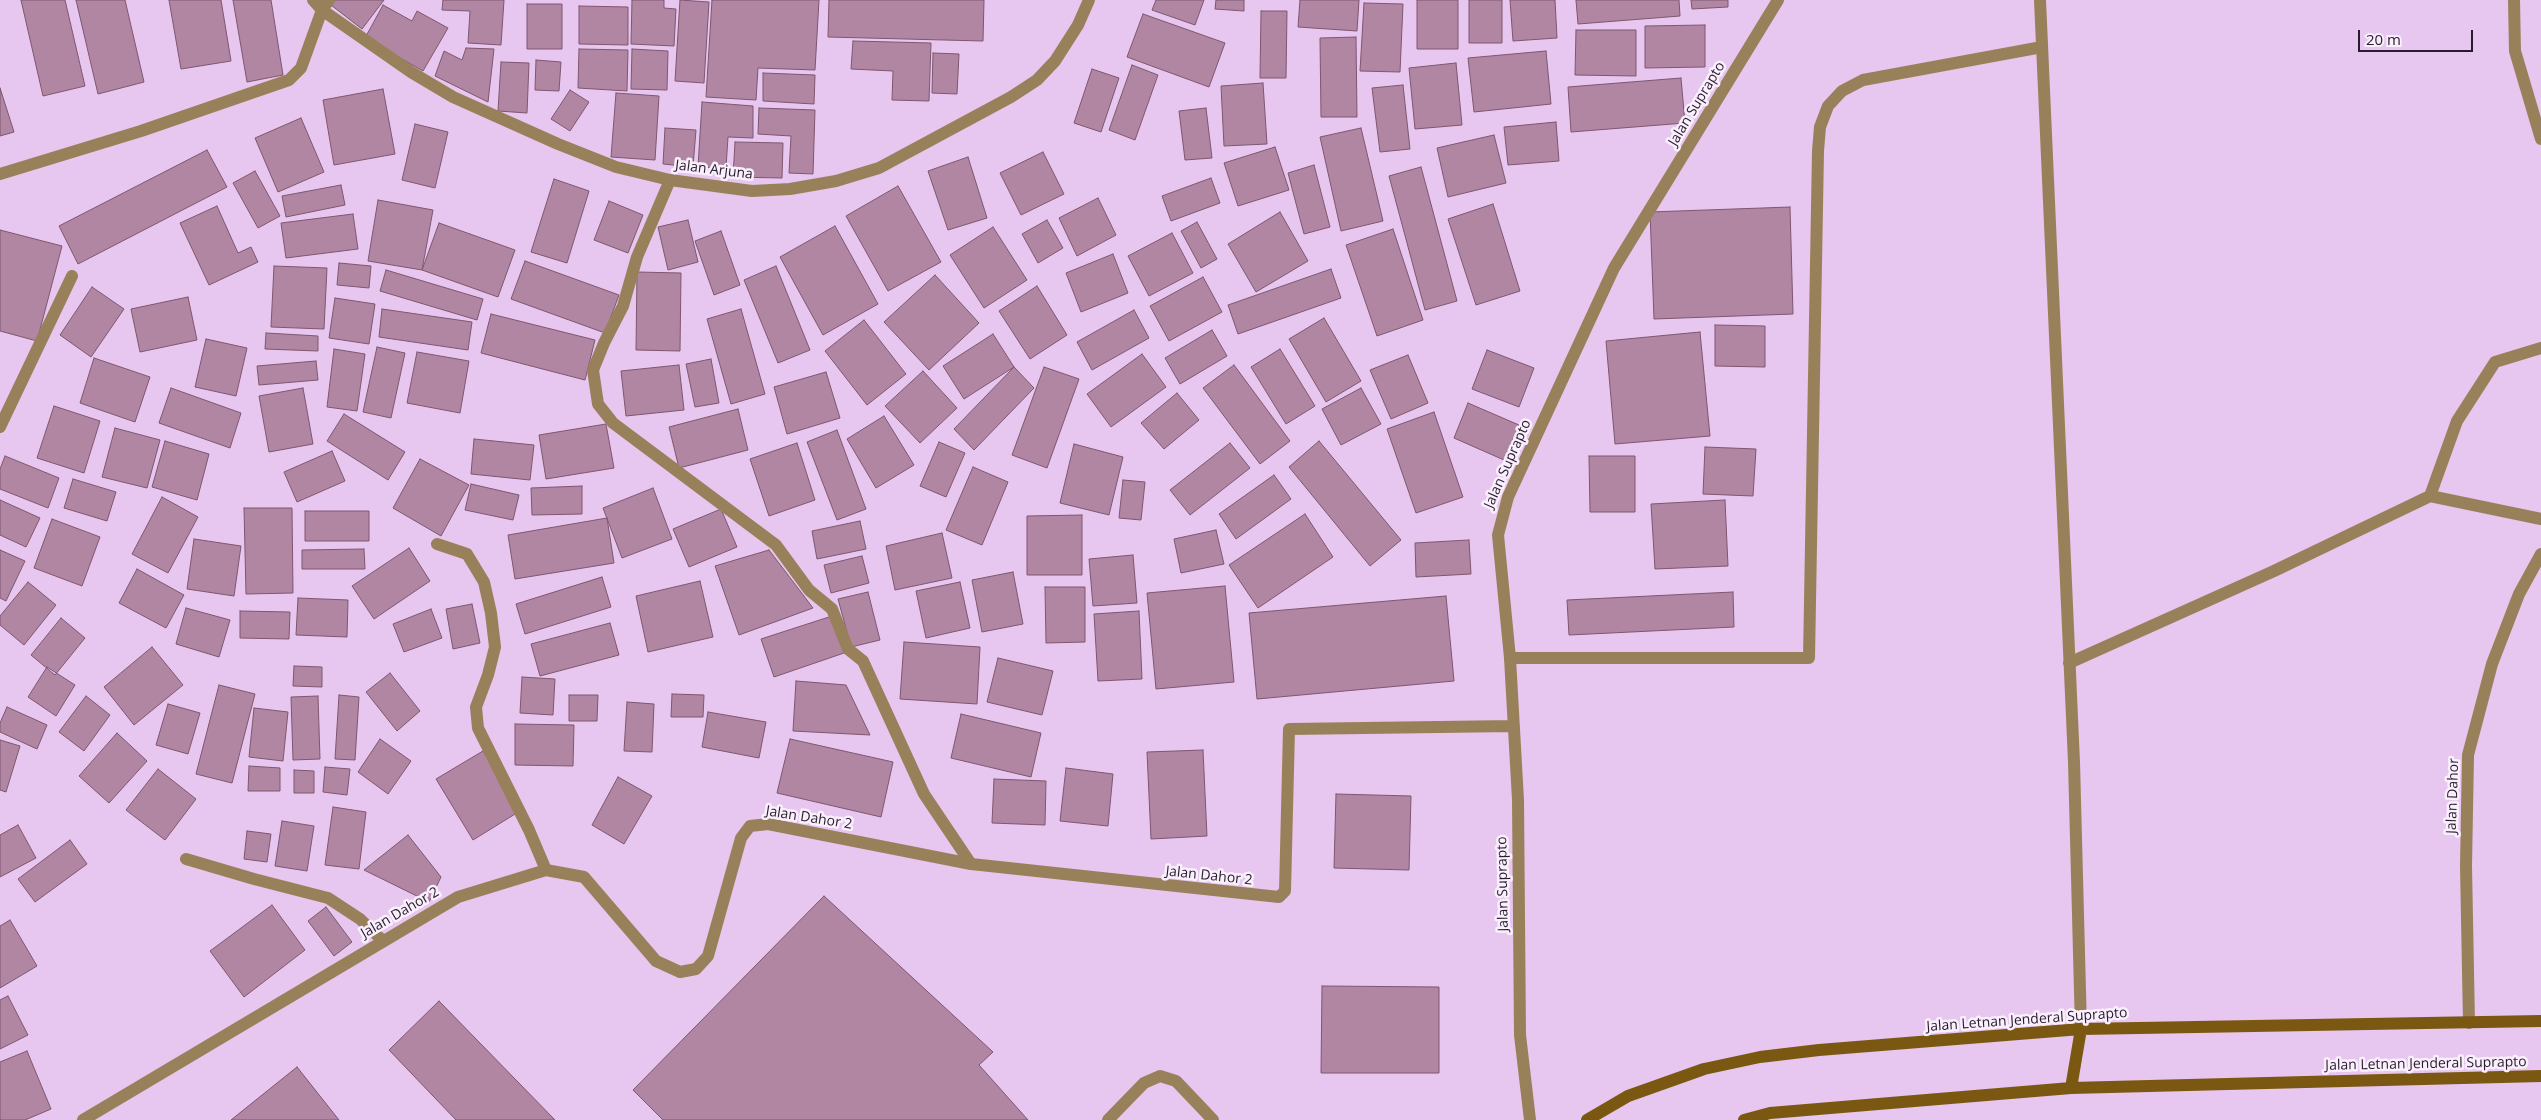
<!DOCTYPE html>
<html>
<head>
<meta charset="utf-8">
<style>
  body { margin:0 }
  #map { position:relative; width:2541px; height:1120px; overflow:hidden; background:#e7c6ef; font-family:"Open Sans",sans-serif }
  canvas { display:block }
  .scale { position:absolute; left:2358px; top:30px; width:115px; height:22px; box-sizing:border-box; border:2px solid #281c2b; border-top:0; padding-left:6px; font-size:15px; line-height:18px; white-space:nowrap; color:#281c2b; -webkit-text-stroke:4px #faf0fd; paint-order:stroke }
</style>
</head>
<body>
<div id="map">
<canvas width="2541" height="1120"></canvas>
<div class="scale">20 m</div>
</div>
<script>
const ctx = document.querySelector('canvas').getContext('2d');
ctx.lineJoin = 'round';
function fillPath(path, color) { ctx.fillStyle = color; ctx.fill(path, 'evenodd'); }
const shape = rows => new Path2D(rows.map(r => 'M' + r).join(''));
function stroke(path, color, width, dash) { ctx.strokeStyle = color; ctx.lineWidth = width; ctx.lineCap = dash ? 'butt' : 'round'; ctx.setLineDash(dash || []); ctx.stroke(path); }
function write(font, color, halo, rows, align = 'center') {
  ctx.font = font + ' "Open Sans",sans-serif'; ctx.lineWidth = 5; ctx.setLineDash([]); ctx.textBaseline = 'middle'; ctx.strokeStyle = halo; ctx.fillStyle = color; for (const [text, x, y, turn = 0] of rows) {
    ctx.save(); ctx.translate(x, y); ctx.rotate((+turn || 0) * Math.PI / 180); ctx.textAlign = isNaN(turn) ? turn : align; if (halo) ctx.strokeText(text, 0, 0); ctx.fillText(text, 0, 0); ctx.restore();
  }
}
const building = shape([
  [21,0,65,0,85,86,43,96,21,0],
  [76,0,125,0,144,82,98,94,76,0],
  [169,0,221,0,231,61,181,69,169,0],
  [233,0,271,0,283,75,247,82,233,0],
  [335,0,384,0,362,29,331,5,335,0],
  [443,0,504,0,501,45,468,43,470,11,442,10,443,0],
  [632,0,664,0,664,8,676,9,674,46,631,44,632,0],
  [680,0,709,2,704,83,675,81,680,0],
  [712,0,819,0,815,70,758,68,756,100,706,97,712,0],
  [829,0,984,0,983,41,828,37,829,0],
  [1156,0,1204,0,1195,25,1152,10,1156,0],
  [1216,0,1244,0,1244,11,1215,9,1216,0],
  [1300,0,1359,0,1357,31,1298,27,1300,0],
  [1417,0,1458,0,1458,49,1417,49,1417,0],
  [1469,0,1502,0,1502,43,1469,43,1469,0],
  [1510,0,1555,0,1557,38,1513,41,1510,0],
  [1576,0,1679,0,1680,16,1578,24,1576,0],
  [1691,0,1728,0,1728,7,1692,9,1691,0],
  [1364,3,1403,4,1400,72,1360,71,1364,3],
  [527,4,562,4,562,49,527,49,527,4],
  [383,5,412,21,417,11,448,28,423,71,365,38,383,5],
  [579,6,628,7,628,45,579,44,579,6],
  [1261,11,1287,11,1286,78,1260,78,1261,11],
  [1143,14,1225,43,1209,87,1127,57,1143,14],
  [1705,25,1705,67,1645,68,1645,26,1705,25],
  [1576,30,1636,30,1636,76,1575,75,1576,30],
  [1356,37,1357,117,1321,117,1320,38,1356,37],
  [853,41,931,43,929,101,892,100,893,71,851,69,853,41],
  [466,48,494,49,488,102,435,76,444,51,462,60,466,48],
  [579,49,628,50,627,91,578,88,579,49],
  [632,49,668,51,667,90,631,89,632,49],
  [1546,51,1551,104,1474,112,1468,58,1546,51],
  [933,53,959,54,957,94,932,93,933,53],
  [536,60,561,62,559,91,535,90,536,60],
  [501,62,529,63,527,113,498,111,501,62],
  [1456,63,1462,125,1415,129,1409,68,1456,63],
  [1132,65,1158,75,1135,140,1109,130,1132,65],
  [1092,69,1119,78,1101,132,1074,123,1092,69],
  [763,73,815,75,814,104,763,101,763,73],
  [1681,78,1685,123,1571,132,1568,87,1681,78],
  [1263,83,1267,144,1224,146,1221,86,1263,83],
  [1403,85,1410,149,1380,152,1372,88,1403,85],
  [0,88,14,132,0,136,0,88],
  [383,89,395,154,334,165,323,100,383,89],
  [570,90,589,102,570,131,551,119,570,90],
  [616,93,659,96,655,160,611,157,616,93],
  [702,102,753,106,753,138,728,137,726,168,698,167,702,102],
  [759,108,815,110,813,174,789,173,791,136,758,134,759,108],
  [1206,108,1212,158,1185,160,1179,111,1206,108],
  [301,118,324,172,278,192,255,138,301,118],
  [1556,122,1559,161,1508,165,1504,127,1556,122],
  [415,124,448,132,435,188,402,180,415,124],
  [665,128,696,130,693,167,663,164,665,128],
  [1361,128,1383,221,1341,231,1320,137,1361,128],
  [1494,135,1506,183,1448,197,1437,148,1494,135],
  [735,142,783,143,782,178,733,177,735,142],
  [1275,147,1289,190,1238,206,1224,163,1275,147],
  [207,150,227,187,78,264,59,226,207,150],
  [1043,152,1064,194,1021,215,1000,173,1043,152],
  [968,157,987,218,948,230,928,171,968,157],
  [1314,165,1330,227,1304,234,1288,173,1314,165],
  [1421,167,1457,301,1425,310,1389,176,1421,167],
  [255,171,280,216,258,228,233,183,255,171],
  [1211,178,1220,203,1171,221,1162,196,1211,178],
  [554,179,589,191,567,263,531,252,554,179],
  [341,185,345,205,286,217,282,196,341,185],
  [898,186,941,262,888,291,846,216,898,186],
  [1098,198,1116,235,1077,256,1059,218,1098,198],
  [378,200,433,210,422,270,368,261,378,200],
  [609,201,643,215,628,253,594,240,609,201],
  [1493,204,1520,291,1476,305,1448,219,1493,204],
  [217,206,238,253,251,247,258,262,209,285,180,223,217,206],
  [1790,207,1793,314,1654,319,1650,212,1790,207],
  [1280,212,1308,261,1256,292,1228,244,1280,212],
  [353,214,358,249,286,258,281,223,353,214],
  [688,220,698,262,668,270,658,227,688,220],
  [1047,220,1063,248,1038,263,1022,234,1047,220],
  [1197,222,1217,259,1201,268,1181,231,1197,222],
  [439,223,515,250,498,297,422,270,439,223],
  [835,226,878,304,823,335,780,257,835,226],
  [993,227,1027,280,984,308,950,255,993,227],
  [1393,229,1423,320,1377,336,1346,245,1393,229],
  [0,230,62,246,37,341,0,331,0,230],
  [721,231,740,285,714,295,695,241,721,231],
  [1172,233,1193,273,1149,296,1128,256,1172,233],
  [1113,254,1128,293,1081,312,1066,273,1113,254],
  [525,261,619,295,605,333,511,299,525,261],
  [339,263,371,266,369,288,337,285,339,263],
  [274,266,327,268,324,329,271,327,274,266],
  [776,266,810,350,778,363,744,280,776,266],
  [1331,269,1341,298,1238,334,1228,305,1331,269],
  [386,270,483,299,477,320,380,291,386,270],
  [637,272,681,273,680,351,636,350,637,272],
  [935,275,979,323,929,370,884,322,935,275],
  [1203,277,1222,312,1169,341,1150,306,1203,277],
  [1037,286,1067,335,1030,359,999,311,1037,286],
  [92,287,124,309,91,357,60,335,92,287],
  [188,297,197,340,140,352,131,309,188,297],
  [335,298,375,304,369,344,329,338,335,298],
  [382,309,472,322,468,350,379,337,382,309],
  [741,309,765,394,731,404,707,319,741,309],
  [1134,310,1149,338,1092,370,1077,342,1134,310],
  [491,314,595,340,585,380,481,353,491,314],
  [1324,318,1361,381,1326,402,1289,339,1324,318],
  [864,320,906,374,867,405,825,351,864,320],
  [1715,325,1765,326,1765,367,1715,366,1715,325],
  [1212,330,1227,356,1180,384,1165,358,1212,330],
  [1700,332,1710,436,1615,444,1606,341,1700,332],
  [266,333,318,336,318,351,265,349,266,333],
  [993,334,1014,367,964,399,943,366,993,334],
  [206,339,247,348,236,396,195,387,206,339],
  [377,347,405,353,391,418,363,412,377,347],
  [334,349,365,354,357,411,327,407,334,349],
  [1280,349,1315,406,1286,424,1251,367,1280,349],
  [1487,350,1534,368,1519,407,1472,389,1487,350],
  [417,352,469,361,460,413,407,403,417,352],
  [1142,354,1166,387,1111,427,1087,394,1142,354],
  [1408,355,1428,403,1391,419,1370,370,1408,355],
  [94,358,150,377,135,422,80,403,94,358],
  [711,359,719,403,695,407,686,364,711,359],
  [316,361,318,380,259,385,257,366,316,361],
  [679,365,684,410,626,416,621,371,679,365],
  [1234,365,1290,441,1260,464,1203,388,1234,365],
  [1014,367,1034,388,974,450,954,429,1014,367],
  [1044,367,1079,379,1047,468,1012,455,1044,367],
  [923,371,957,408,920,443,885,406,923,371],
  [826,372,840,418,787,434,774,387,826,372],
  [171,388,241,413,230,448,159,423,171,388],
  [303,388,313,444,269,452,259,396,303,388],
  [1361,388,1381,424,1341,445,1322,409,1361,388],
  [1177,393,1199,420,1164,449,1141,423,1177,393],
  [1468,403,1519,425,1504,460,1454,438,1468,403],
  [54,406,100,421,84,473,37,458,54,406],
  [738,409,748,450,679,468,669,427,738,409],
  [1434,412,1463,497,1416,513,1387,429,1434,412],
  [344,414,405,452,388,480,327,441,344,414],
  [884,416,914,465,876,488,847,439,884,416],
  [606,424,614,468,546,479,539,435,606,424],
  [115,428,160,440,147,488,102,477,115,428],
  [837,430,866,509,837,520,807,442,837,430],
  [474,439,534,445,530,480,471,474,474,439],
  [165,441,209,454,197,500,152,487,165,441],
  [1319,441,1401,540,1370,566,1289,467,1319,441],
  [939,442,965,453,946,497,920,486,939,442],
  [797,443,815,500,769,516,750,459,797,443],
  [1230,443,1250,468,1190,515,1170,490,1230,443],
  [1074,444,1123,457,1109,515,1060,503,1074,444],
  [1705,447,1756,449,1753,496,1703,494,1705,447],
  [332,451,345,481,297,502,284,472,332,451],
  [5,456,59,478,48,508,0,489,0,469,5,456],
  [1589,456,1635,456,1635,512,1590,512,1589,456],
  [420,459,469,485,441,536,393,508,420,459],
  [973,467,1008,482,982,545,946,530,973,467],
  [1274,475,1291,499,1236,539,1219,514,1274,475],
  [73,479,116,492,107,521,64,508,73,479],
  [1123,480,1145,482,1141,520,1119,518,1123,480],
  [471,484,519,495,513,520,465,510,471,484],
  [582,486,582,514,532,515,531,488,582,486],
  [653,488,672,539,622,558,603,508,653,488],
  [162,497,198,517,168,573,132,554,162,497],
  [0,500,40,518,26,547,0,535,0,500],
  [1725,500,1728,566,1655,569,1651,504,1725,500],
  [244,508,292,508,293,593,246,594,244,508],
  [721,509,737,547,689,567,673,529,721,509],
  [305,511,369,511,369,541,305,541,305,511],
  [1305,514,1333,557,1258,608,1229,565,1305,514],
  [1082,515,1082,575,1027,575,1027,516,1082,515],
  [607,518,614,563,515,579,508,535,607,518],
  [52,519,100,537,82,586,34,568,52,519],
  [860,521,866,549,817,559,812,531,860,521],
  [1216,530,1224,564,1181,573,1174,539,1216,530],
  [942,533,952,578,895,590,886,546,942,533],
  [194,539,241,546,234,596,187,589,194,539],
  [1469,540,1471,574,1416,577,1415,543,1469,540],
  [409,548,430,581,374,619,352,586,409,548],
  [364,549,365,569,302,569,302,550,364,549],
  [0,550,25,561,6,601,0,598,0,550],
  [769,550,813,608,739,635,715,566,769,550],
  [1133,555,1137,603,1093,606,1089,559,1133,555],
  [862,556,869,583,831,593,824,565,862,556],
  [137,569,184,595,166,628,119,603,137,569],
  [1013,572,1023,624,982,632,972,580,1013,572],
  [602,577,611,607,525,634,516,604,602,577],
  [700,581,713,637,648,652,636,596,700,581],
  [28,582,56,605,24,645,0,625,0,616,28,582],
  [960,582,970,628,926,638,916,591,960,582],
  [1225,586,1234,682,1156,689,1147,593,1225,586],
  [1045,587,1085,587,1085,642,1046,643,1045,587],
  [868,592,880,640,851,647,838,599,868,592],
  [1733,592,1734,627,1569,635,1567,600,1733,592],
  [1446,596,1454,681,1257,699,1249,613,1446,596],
  [298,598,348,600,347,637,296,635,298,598],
  [472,604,480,643,453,649,446,609,472,604],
  [186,608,230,620,219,657,176,644,186,608],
  [431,609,442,638,404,652,393,624,431,609],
  [240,611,290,612,289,639,240,638,240,611],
  [1139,611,1142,679,1098,681,1094,614,1139,611],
  [832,616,844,653,774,677,761,639,832,616],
  [61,618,85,638,55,675,31,655,61,618],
  [610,623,619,655,540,676,531,644,610,623],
  [904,642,980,647,977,704,900,699,904,642],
  [152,647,183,685,134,725,104,687,152,647],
  [998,658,1053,671,1042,715,987,702,998,658],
  [294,666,322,667,322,687,293,686,294,666],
  [47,667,75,685,56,716,28,697,47,667],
  [390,673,420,711,397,731,366,692,390,673],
  [522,677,555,679,553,715,520,713,522,677],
  [796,681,846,685,870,735,793,731,796,681],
  [219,685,255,694,232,783,196,774,219,685],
  [672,694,704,695,703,717,671,717,672,694],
  [339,695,359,697,355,760,335,759,339,695],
  [569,695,598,695,597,721,569,721,569,695],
  [86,696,110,715,84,751,59,732,86,696],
  [318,696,320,759,293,760,291,697,318,696],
  [627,702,654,704,652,752,624,751,627,702],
  [168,704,200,713,188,754,156,745,168,704],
  [7,707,47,725,37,749,0,732,0,723,7,707],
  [254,708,288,712,283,761,249,757,254,708],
  [708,712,766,722,759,758,702,747,708,712],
  [961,714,1041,733,1031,777,951,758,961,714],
  [515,724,574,725,573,766,515,765,515,724],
  [117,733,147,761,109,803,79,776,117,733],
  [380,739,411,761,388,794,358,772,380,739],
  [790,739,893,762,881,817,777,793,790,739],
  [0,740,20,746,6,792,0,790,0,740],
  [1203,750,1207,836,1151,839,1147,752,1203,750],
  [483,751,520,811,473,840,436,779,483,751],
  [249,766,280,768,280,791,248,791,249,766],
  [325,767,350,769,347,795,323,792,325,767],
  [1066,768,1113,774,1108,826,1060,821,1066,768],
  [158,769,196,799,165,840,126,810,158,769],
  [294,770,314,771,314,793,294,793,294,770],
  [618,777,652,796,624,844,592,825,618,777],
  [994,779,1046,781,1045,825,992,823,994,779],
  [1336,794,1411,796,1409,870,1334,868,1336,794],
  [333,807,366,812,359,869,325,865,333,807],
  [282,821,314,826,307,871,275,866,282,821],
  [18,825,36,858,0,877,0,835,18,825],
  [247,831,271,834,267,862,244,859,247,831],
  [408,835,441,877,429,902,364,870,408,835],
  [70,840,87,864,35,902,18,879,70,840],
  [824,896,993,1052,979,1065,1028,1120,663,1120,633,1090,824,896],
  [272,905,305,950,244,997,210,951,272,905],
  [326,907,352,942,334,956,308,921,326,907],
  [10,920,37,966,0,988,0,926,10,920],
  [1322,986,1439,987,1439,1073,1321,1073,1322,986],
  [8,996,28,1035,0,1049,0,1000,8,996],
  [439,1001,555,1120,456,1120,389,1050,439,1001],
  [27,1051,51,1109,25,1120,0,1120,0,1062,27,1051],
  [297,1067,339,1120,231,1120,297,1067]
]);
const service = shape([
  [2040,0,2074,762,2081,1029],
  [2514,0,2515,51,2541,139],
  [670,180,637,257,623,306,604,343,593,370,598,404,613,423,776,545,809,590,832,609,848,649,863,661,924,794,971,864],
  [0,427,72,276],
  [2430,496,2457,421,2495,362,2541,348],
  [437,544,467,554,484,582,491,613,495,647,488,675,476,707,478,728,529,830,546,870],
  [1510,658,1498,535,1508,497,1614,268,1778,0],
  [2069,663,2274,571,2430,496,2541,519],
  [2469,1023,2466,866,2468,755,2492,664,2519,594,2541,554],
  [1108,1120,1144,1083,1160,1076,1176,1081,1213,1120]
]);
const minor = shape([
  [313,0,322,10,411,72,453,97,558,144,616,167,670,180,752,191,790,189,836,181,879,168,1011,97,1037,80,1055,61,1078,25,1089,0],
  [0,174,141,131,289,80,301,68,322,10,329,0],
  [186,859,254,879,328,898,360,919,382,940],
  [83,1120,458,897,546,870,584,877,656,961,680,972,696,969,708,956,741,838,750,826,768,824,971,864,1279,897,1285,891,1289,729,1514,726],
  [1530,1120,1520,1035,1518,800,1510,658,1809,658,1818,151,1820,127,1828,106,1842,91,1863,80,2042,47]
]);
const secondary = shape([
  [2071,1088,2081,1029],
  [1587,1120,1628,1096,1704,1069,1760,1057,1819,1050,2081,1029,2541,1021],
  [1744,1120,1770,1113,2071,1088,2541,1076]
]);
const streetNames = [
  ["Jalan Suprapto",1697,104,-59],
  ["Jalan Arjuna",714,170,7],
  ["Jalan Suprapto",1508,464,-66],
  ["Jalan Dahor",2453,796,-88],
  ["Jalan Dahor 2",809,818,9],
  ["Jalan Dahor 2",1209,876,6],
  ["Jalan Suprapto",1503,884,-91],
  ["Jalan Dahor 2",400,913,-30],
  ["Jalan Letnan Jenderal Suprapto",2027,1020,-4],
  ["Jalan Letnan Jenderal Suprapto",2426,1064,-1]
];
fillPath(building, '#b186a2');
stroke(building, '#7e5670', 1);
stroke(service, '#98815a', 12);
stroke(minor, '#98815a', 12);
stroke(secondary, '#7b5812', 12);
write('14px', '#281c2b', '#faf0fd', streetNames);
</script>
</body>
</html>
